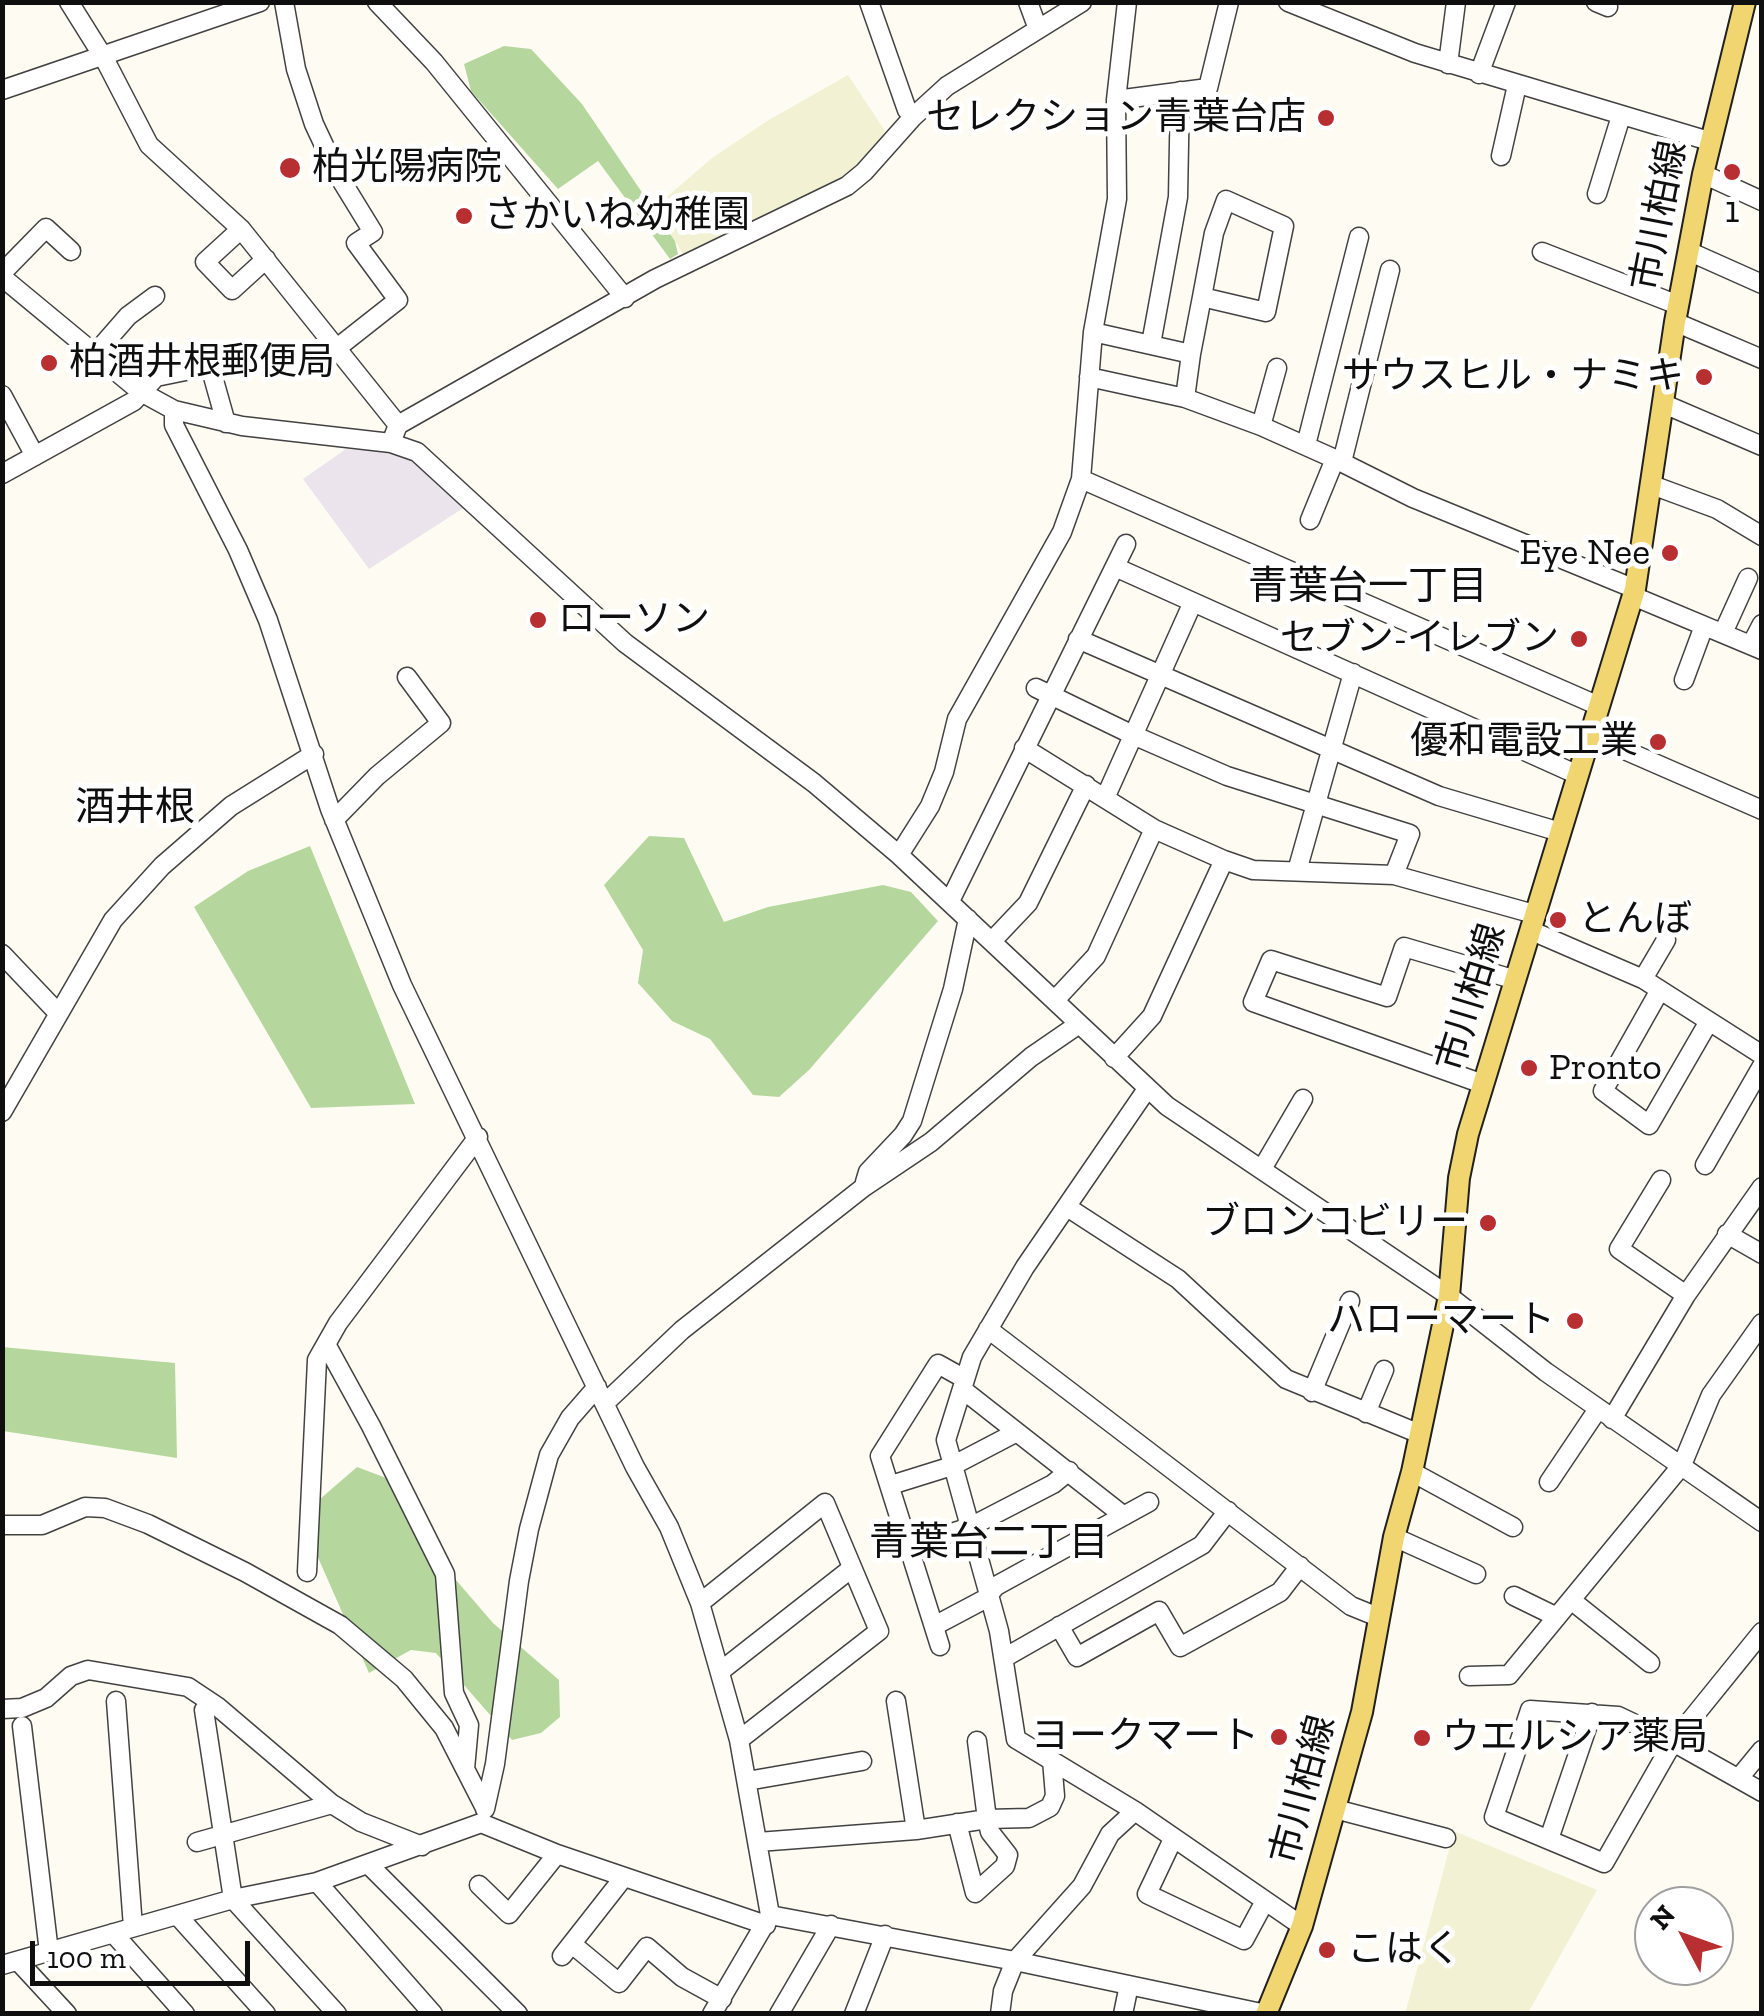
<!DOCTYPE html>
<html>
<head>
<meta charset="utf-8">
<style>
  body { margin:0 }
  #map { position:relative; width:1764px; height:2016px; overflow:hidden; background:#fefcf2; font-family:"Zilla Slab",serif }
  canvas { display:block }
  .frame { position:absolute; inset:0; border:5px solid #0f0f0f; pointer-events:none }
  .north { position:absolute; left:1634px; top:1886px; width:100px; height:100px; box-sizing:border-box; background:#fff; border:2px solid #9f9f9f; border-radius:50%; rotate:311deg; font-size:28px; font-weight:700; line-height:40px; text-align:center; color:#0f0f0f }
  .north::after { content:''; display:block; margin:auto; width:35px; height:45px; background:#b82f31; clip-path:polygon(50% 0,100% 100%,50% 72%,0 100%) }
  .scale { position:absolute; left:30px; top:1941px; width:220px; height:45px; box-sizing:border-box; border:5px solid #0f0f0f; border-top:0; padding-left:12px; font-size:30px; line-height:35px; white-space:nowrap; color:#0f0f0f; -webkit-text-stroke:8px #fff; paint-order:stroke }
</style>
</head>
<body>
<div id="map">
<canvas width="1764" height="2016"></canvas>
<div class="frame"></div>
<div class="north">N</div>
<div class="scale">100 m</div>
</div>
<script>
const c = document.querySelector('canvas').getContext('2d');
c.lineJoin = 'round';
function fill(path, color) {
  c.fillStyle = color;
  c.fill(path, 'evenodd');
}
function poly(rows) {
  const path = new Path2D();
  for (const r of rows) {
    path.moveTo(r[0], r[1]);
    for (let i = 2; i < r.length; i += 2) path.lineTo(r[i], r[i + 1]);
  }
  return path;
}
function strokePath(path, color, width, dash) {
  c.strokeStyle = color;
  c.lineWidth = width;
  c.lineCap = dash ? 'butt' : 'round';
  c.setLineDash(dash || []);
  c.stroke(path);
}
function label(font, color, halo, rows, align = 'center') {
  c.font = font + ' "Zilla Slab","Noto Sans JP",serif';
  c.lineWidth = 10;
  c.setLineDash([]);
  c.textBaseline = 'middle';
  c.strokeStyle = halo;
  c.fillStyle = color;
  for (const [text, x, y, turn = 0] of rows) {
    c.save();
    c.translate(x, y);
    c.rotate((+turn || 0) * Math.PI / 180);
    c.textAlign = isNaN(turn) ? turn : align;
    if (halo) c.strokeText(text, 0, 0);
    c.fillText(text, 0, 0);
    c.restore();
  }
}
const industrial = poly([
  [346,449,384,451,403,456,421,467,465,507,369,569,303,479]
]);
const farmland = poly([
  [848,75,885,131,881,138,853,168,817,196,683,254,655,207,712,158,767,121],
  [1454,1831,1597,1890,1528,2013,1405,2014]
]);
const forest = poly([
  [504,46,531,49,582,104,675,241,678,254,670,259,598,161,558,189,471,91,464,64],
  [649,836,684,838,724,922,768,907,883,885,911,892,938,921,809,1070,779,1097,753,1095,710,1039,672,1021,638,983,643,950,604,885],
  [310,846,415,1104,311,1108,194,907,248,871],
  [2,1347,175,1363,177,1458,3,1431],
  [357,1467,405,1485,450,1573,493,1623,559,1680,560,1717,541,1733,512,1740,436,1653,411,1650,369,1673,308,1535,320,1499]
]);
const minor = poly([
  [69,2,104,58,149,145,241,229,398,425],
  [284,2,296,69,314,124,338,175,373,232,356,243,398,300,337,348],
  [377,2,434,62,625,298],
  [869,2,907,110,913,117],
  [1028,2,1038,29],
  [1288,2,1415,53,1709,141],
  [1596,2,1608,7],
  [1448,64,1456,2],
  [1479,74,1506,2],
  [2,90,260,2],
  [1116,100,1208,88,1229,2],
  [1501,156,1517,85],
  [1703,174,1762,201],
  [1597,194,1621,116],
  [241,229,205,262,232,290,266,259],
  [1688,251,1762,284],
  [1542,252,1678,305],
  [2,273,46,228,71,251],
  [2,277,141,392,174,410,242,426,391,443,417,452,625,643,814,783,899,855,1167,1106,1449,1296,1546,1372,1762,1522],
  [1675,322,1762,359],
  [1093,332,1191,354],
  [1151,344,1178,197,1180,91],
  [94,355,128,316,155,296],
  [1089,377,1185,398,1261,426,1335,459,1413,498,1635,589],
  [2,395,35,456],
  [1185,398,1191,354,1202,297,1214,233,1226,200,1284,226,1266,312,1202,297],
  [1664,404,1762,446],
  [174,410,174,425,238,550,268,620,330,809,402,985,635,1467,669,1527,700,1603,739,1740,770,1915,712,2014],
  [1261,426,1277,368],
  [391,443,398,425,655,279,847,186,864,172,913,117,947,86,1082,2],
  [1306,445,1359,237],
  [1342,462,1390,270],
  [2,474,134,401,156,377,210,366,226,423],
  [1081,479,1599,706],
  [1652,485,1717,509,1762,536],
  [1310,520,1335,459],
  [1115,567,1578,775],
  [1633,596,1762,650],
  [1723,633,1748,578],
  [1078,639,1439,796,1560,832],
  [1751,645,1762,624],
  [1684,680,1704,626],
  [1036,688,1133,735,1227,776,1410,834,1394,875],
  [1590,735,1762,810],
  [1024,748,1154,829,1224,860,1253,870,1394,875,1534,914],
  [1106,796,1193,602],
  [334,820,377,776,441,723,407,677],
  [899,855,930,806,944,772,957,719,1062,532,1081,479,1093,332,1117,199,1116,100,1127,2],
  [1297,871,1353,673],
  [950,901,1126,544],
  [1532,931,1643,979,1762,1055],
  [992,941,1028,903,1086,785],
  [2,954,58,1013],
  [1643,979,1666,940],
  [1660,990,1603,1091,1649,1125,1708,1023],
  [1055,1000,1096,956,1154,829],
  [1114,1058,1152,1016,1224,860],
  [1483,1084,1253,1002,1271,960,1387,997,1404,947,1516,980],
  [1147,1089,1025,1267,972,1357,946,1440,999,1631,1016,1739,1135,1811,1302,1926],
  [2,1112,113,920,162,866,231,806,314,754],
  [1705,1165,1762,1066],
  [1262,1169,1303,1099],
  [1661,1180,1619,1249,1686,1295],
  [865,1182,868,1172,903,1135,912,1121,953,989,968,919],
  [1067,1207,1178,1279,1286,1379,1420,1434],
  [1727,1234,1762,1254],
  [988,1329,1351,1606,1378,1617],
  [326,1344,371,1426,445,1574,454,1693,469,1725,465,1769],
  [962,1389,1124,1516],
  [1312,1392,1350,1301],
  [605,1403,682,1330,864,1187,931,1142,1031,1057,1079,1024],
  [1366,1413,1384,1370],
  [1612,1419,1686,1295,1762,1187],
  [1412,1472,1513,1527],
  [1549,1482,1598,1409],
  [891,1485,952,1466,1017,1432],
  [2,1525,42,1525,85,1507,105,1508,148,1524,245,1572,340,1625,404,1679,444,1728,485,1808],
  [1394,1537,1476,1574],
  [910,1546,970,1527,1053,1484,1069,1471],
  [307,1572,317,1360,338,1323,478,1137],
  [1514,1596,1557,1617],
  [1571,1600,1650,1663],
  [700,1603,825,1503,879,1631,739,1740],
  [936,1625,985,1599,996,1586,1149,1502],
  [1059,1626,1077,1657,1159,1611,1180,1647,1280,1592,1300,1566],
  [1762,1632,1673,1742,1604,1863,1494,1817,1530,1710,1618,1716,1673,1742,1762,1792],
  [940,1646,880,1456,938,1364,965,1379],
  [1004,1658,1202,1545,1228,1511],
  [722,1670,852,1568],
  [1469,1676,1509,1675,1682,1465,1711,1395,1762,1323],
  [116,1701,133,1927],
  [896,1701,916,1830],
  [2,1709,22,1708,46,1698,71,1676,88,1670,188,1687,218,1707,332,1804,361,1822,422,1846],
  [204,1710,233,1899,337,2014],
  [22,1726,49,1952],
  [1739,1778,1762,1750],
  [747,1781,862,1761],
  [485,1809,495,1764,519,1581,529,1529,549,1455,570,1418,597,1387],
  [1335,1809,1446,1838],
  [957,1823,975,1893,1005,1866,1008,1855,990,1832,987,1819,977,1741],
  [1173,1839,1147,1894,1244,1940,1265,1901],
  [1549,1839,1592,1713],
  [197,1842,332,1804],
  [758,1842,916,1830,987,1819,1029,1818,1050,1807,1055,1796,1052,1760],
  [369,1865,518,2014],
  [317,1882,433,2014],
  [479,1885,509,1914,557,1854],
  [177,1915,266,2014],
  [770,1915,1015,1961,1266,2014],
  [113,1933,185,2014],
  [572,1944,619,1983,647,1947,682,1977,722,1999],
  [562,1956,624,1877],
  [18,1961,67,2014],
  [2,1965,233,1899,317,1882,481,1823,557,1854,766,1925],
  [779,2014,831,1925],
  [854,2014,885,1935],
  [1000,2014,1003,1991,1015,1961,1082,1886,1110,1834,1135,1811],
  [1123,2014,1129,1985]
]);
const major = poly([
  [1266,2014,1302,1926,1362,1712,1394,1537,1412,1472,1449,1296,1459,1178,1468,1134,1635,589,1675,322,1703,174,1745,2]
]);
const markers = [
  [1326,118,10,"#b82f31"],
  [290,168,12,"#b82f31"],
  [1732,172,10,"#b82f31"],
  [464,216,10,"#b82f31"],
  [49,363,10,"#b82f31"],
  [1704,377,10,"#b82f31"],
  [1670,553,10,"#b82f31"],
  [538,620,10,"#b82f31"],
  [1579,639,10,"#b82f31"],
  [1658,742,10,"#b82f31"],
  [1558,920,10,"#b82f31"],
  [1529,1068,10,"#b82f31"],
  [1488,1223,10,"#b82f31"],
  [1575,1321,10,"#b82f31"],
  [1279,1737,10,"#b82f31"],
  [1422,1738,10,"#b82f31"],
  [1327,1950,10,"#b82f31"]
];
const poiNames = [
  ["セレクション青葉台店",1306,118],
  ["柏光陽病院",312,168,"left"],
  ["1",1732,211,"center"],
  ["さかいね幼稚園",484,216,"left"],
  ["柏酒井根郵便局",69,363,"left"],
  ["サウスヒル・ナミキ",1684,377],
  ["Eye Nee",1650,553],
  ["ローソン",558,620,"left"],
  ["セブン-イレブン",1559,639],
  ["優和電設工業",1638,742],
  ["とんぼ",1578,920,"left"],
  ["Pronto",1549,1068,"left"],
  ["ブロンコビリー",1468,1223],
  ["ハローマート",1555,1321],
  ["ヨークマート",1259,1737],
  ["ウエルシア薬局",1442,1738,"left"],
  ["こはく",1347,1950,"left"]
];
const streetNames = [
  ["市川柏線",1660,216,-79],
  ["市川柏線",1472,998,-73],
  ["市川柏線",1304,1790,-75]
];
const neighbourhoodNames = [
  ["青葉台一丁目",1368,588],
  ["酒井根",135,809],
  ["青葉台二丁目",989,1544]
];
fill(industrial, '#ece4ed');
fill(farmland, '#f3f1d3');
fill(forest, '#b5d79d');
strokePath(minor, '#424242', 21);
strokePath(major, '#202020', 24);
strokePath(minor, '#fff', 18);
strokePath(major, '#f0d570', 20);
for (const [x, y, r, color] of markers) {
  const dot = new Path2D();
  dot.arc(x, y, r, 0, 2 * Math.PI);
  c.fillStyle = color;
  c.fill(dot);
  strokePath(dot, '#fff', 4);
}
label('38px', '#0f0f0f', '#fff', poiNames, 'right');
label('38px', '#0f0f0f', '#fff', streetNames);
label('40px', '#0f0f0f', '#fff', neighbourhoodNames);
</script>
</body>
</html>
